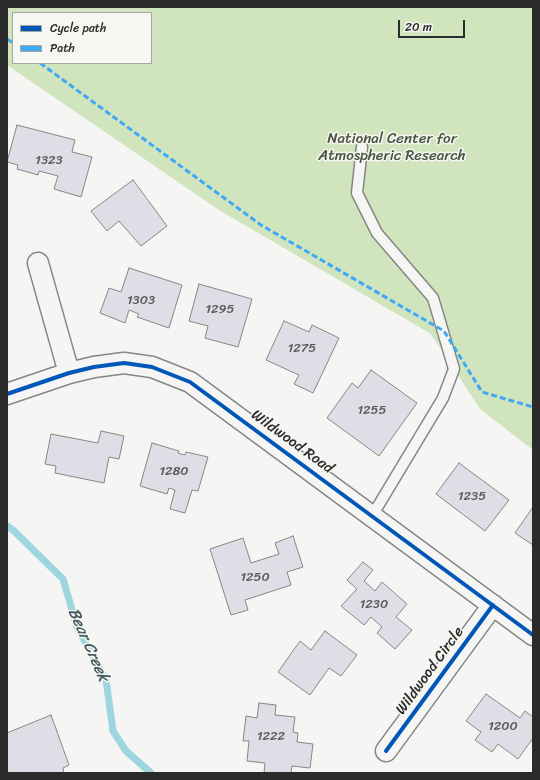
<!DOCTYPE html>
<html>
<head>
<meta charset="utf-8">
<style>
  body { margin:0 }
  #map { position:relative; width:540px; height:780px; overflow:hidden; background:#f5f5f3; font-family:Sriracha,sans-serif }
  canvas { display:block }
  .frame { position:absolute; inset:0; border:8px solid #2b2b2b; pointer-events:none }
  .legend { position:absolute; left:12px; top:12px; width:140px; height:52px; box-sizing:border-box; background:#f6f6f2; border:1px solid #a5a5a2; margin:0; padding:5px 7px; list-style:none; font-size:12px; color:#2b2b2b }
  .legend li { display:flex; align-items:center; gap:8px; height:20px }
  .legend b { width:20px; border:1px solid #a5a5a2 }
  .scale { position:absolute; left:398px; top:20px; width:67px; height:18px; box-sizing:border-box; border:2px solid #2b2b2b; border-top:0; padding-left:5px; font-size:12px; line-height:14px; white-space:nowrap; color:#2b2b2b; -webkit-text-stroke:3px #f6f6f2; paint-order:stroke }
</style>
</head>
<body>
<div id="map">
<canvas width="540" height="780"></canvas>
<div class="frame"></div>
<ul class="legend">
<li><b style="height:5px;background:#0057b8"></b>Cycle path</li>
<li><b style="height:5px;background:#3fa9f5"></b>Path</li>
</ul>
<div class="scale">20 m</div>
</div>
<script>
const c = document.querySelector('canvas').getContext('2d');
c.lineJoin = 'round';
function fill(path, color) {
  c.fillStyle = color;
  c.fill(path, 'evenodd');
}
function poly(rows) {
  const path = new Path2D();
  for (const r of rows) {
    path.moveTo(r[0], r[1]);
    for (let i = 2; i < r.length; i += 2) path.lineTo(r[i], r[i + 1]);
  }
  return path;
}
function strokePath(path, color, width, dash) {
  c.strokeStyle = color;
  c.lineWidth = width;
  c.lineCap = dash ? 'butt' : 'round';
  c.setLineDash(dash || []);
  c.stroke(path);
}
function label(font, color, halo, rows, align = 'center') {
  c.font = font + ' Sriracha,sans-serif';
  c.lineWidth = 3;
  c.setLineDash([]);
  c.textBaseline = 'middle';
  c.strokeStyle = halo;
  c.fillStyle = color;
  for (const [text, x, y, turn = 0] of rows) {
    c.save();
    c.translate(x, y);
    c.rotate((+turn || 0) * Math.PI / 180);
    c.textAlign = isNaN(turn) ? turn : align;
    if (halo) c.strokeText(text, 0, 0);
    c.fillText(text, 0, 0);
    c.restore();
  }
}
const green = poly([
  [7,7,533,7,533,450,480,409,431,334,219,210,7,65],
  [13,13,151,13,151,63,13,63]
]);
const stream = poly([
  [7,526,13,530,63,579,77,627,106,680,113,731,126,751,151,773]
]);
const building = poly([
  [17,125,75,140,72,152,92,157,81,197,54,189,58,176,39,171,38,175,17,169,18,165,7,162,17,125],
  [133,180,167,226,141,246,119,221,107,231,91,211,133,180],
  [129,268,182,285,169,328,137,317,139,314,129,310,125,323,100,313,109,288,121,292,129,268],
  [199,284,252,299,238,347,205,338,208,326,189,321,199,284],
  [284,321,309,332,312,325,339,338,313,393,294,384,299,375,266,360,284,321],
  [371,370,417,403,379,456,327,418,352,383,358,388,371,370],
  [101,431,124,436,119,459,109,457,104,483,55,473,56,466,45,464,51,434,98,443,101,431],
  [152,443,179,451,178,453,185,455,186,452,208,457,198,491,192,490,185,513,170,509,175,490,169,488,167,494,140,486,152,443],
  [459,463,509,500,485,531,436,494,459,463],
  [533,507,533,545,515,533,533,507],
  [293,536,303,567,287,572,291,585,245,600,248,610,231,615,210,549,243,538,251,563,279,554,275,543,293,536],
  [363,562,373,570,364,581,375,591,382,582,407,604,396,617,412,630,395,649,377,633,382,627,371,617,364,625,341,606,357,589,347,580,363,562],
  [325,631,357,655,341,676,329,668,310,695,278,672,300,641,311,650,325,631],
  [486,694,520,718,525,711,533,717,533,738,518,759,498,744,492,752,475,740,481,732,466,721,486,694],
  [259,703,276,705,275,715,295,717,293,732,298,733,297,742,313,744,310,768,292,766,291,773,264,773,265,763,247,761,249,741,243,741,246,716,257,718,259,703],
  [51,715,69,765,63,768,64,773,7,773,7,733,51,715]
]);
const lane = poly([
  [362,147,357,193,377,233,433,298,454,369,443,398,372,516]
]);
const street = poly([
  [38,263,69,373],
  [7,394,69,373,94,367,124,363,152,367,190,382,533,635],
  [386,751,493,605]
]);
const quiet = poly([
  [7,39,13,43],
  [40,63,261,225,444,331,482,392,533,407]
]);
const cycleway = poly([
  [7,394,69,373,94,367,124,363,152,367,190,382,533,635],
  [386,751,493,605]
]);
const numberNames = [
  ["1323",49,161],
  ["1303",141,301],
  ["1295",220,310],
  ["1275",302,349],
  ["1255",372,411],
  ["1280",174,472],
  ["1235",472,497],
  ["1250",255,578],
  ["1230",374,605],
  ["1200",503,727],
  ["1222",271,737]
];
const parkNames = [
  ["National Center for",392,139],
  ["Atmospheric Research",392,156]
];
const streetNames = [
  ["Wildwood Road",292,442,36],
  ["Wildwood Circle",430,671,-54]
];
const waterNames = [
  ["Bear Creek",88,645,66]
];
fill(green, '#d0e4be');
strokePath(stream, '#9ed5de', 7);
fill(building, '#dedfe6');
strokePath(building, '#868685', 1);
strokePath(lane, '#868685', 13);
strokePath(street, '#868685', 23);
strokePath(lane, '#f5f5f3', 10);
strokePath(street, '#f5f5f3', 20);
strokePath(quiet, '#3fa9f5', 3, [6, 3]);
strokePath(cycleway, '#0057b8', 4);
label('13px', '#5a5a5c', null, numberNames);
label('15px', '#4d5645', '#f6f6f2', parkNames);
label('15px', '#2b2b2b', '#f6f6f2', streetNames);
label('italic 16px', '#425a5e', '#f6f6f2', waterNames);
</script>
</body>
</html>
